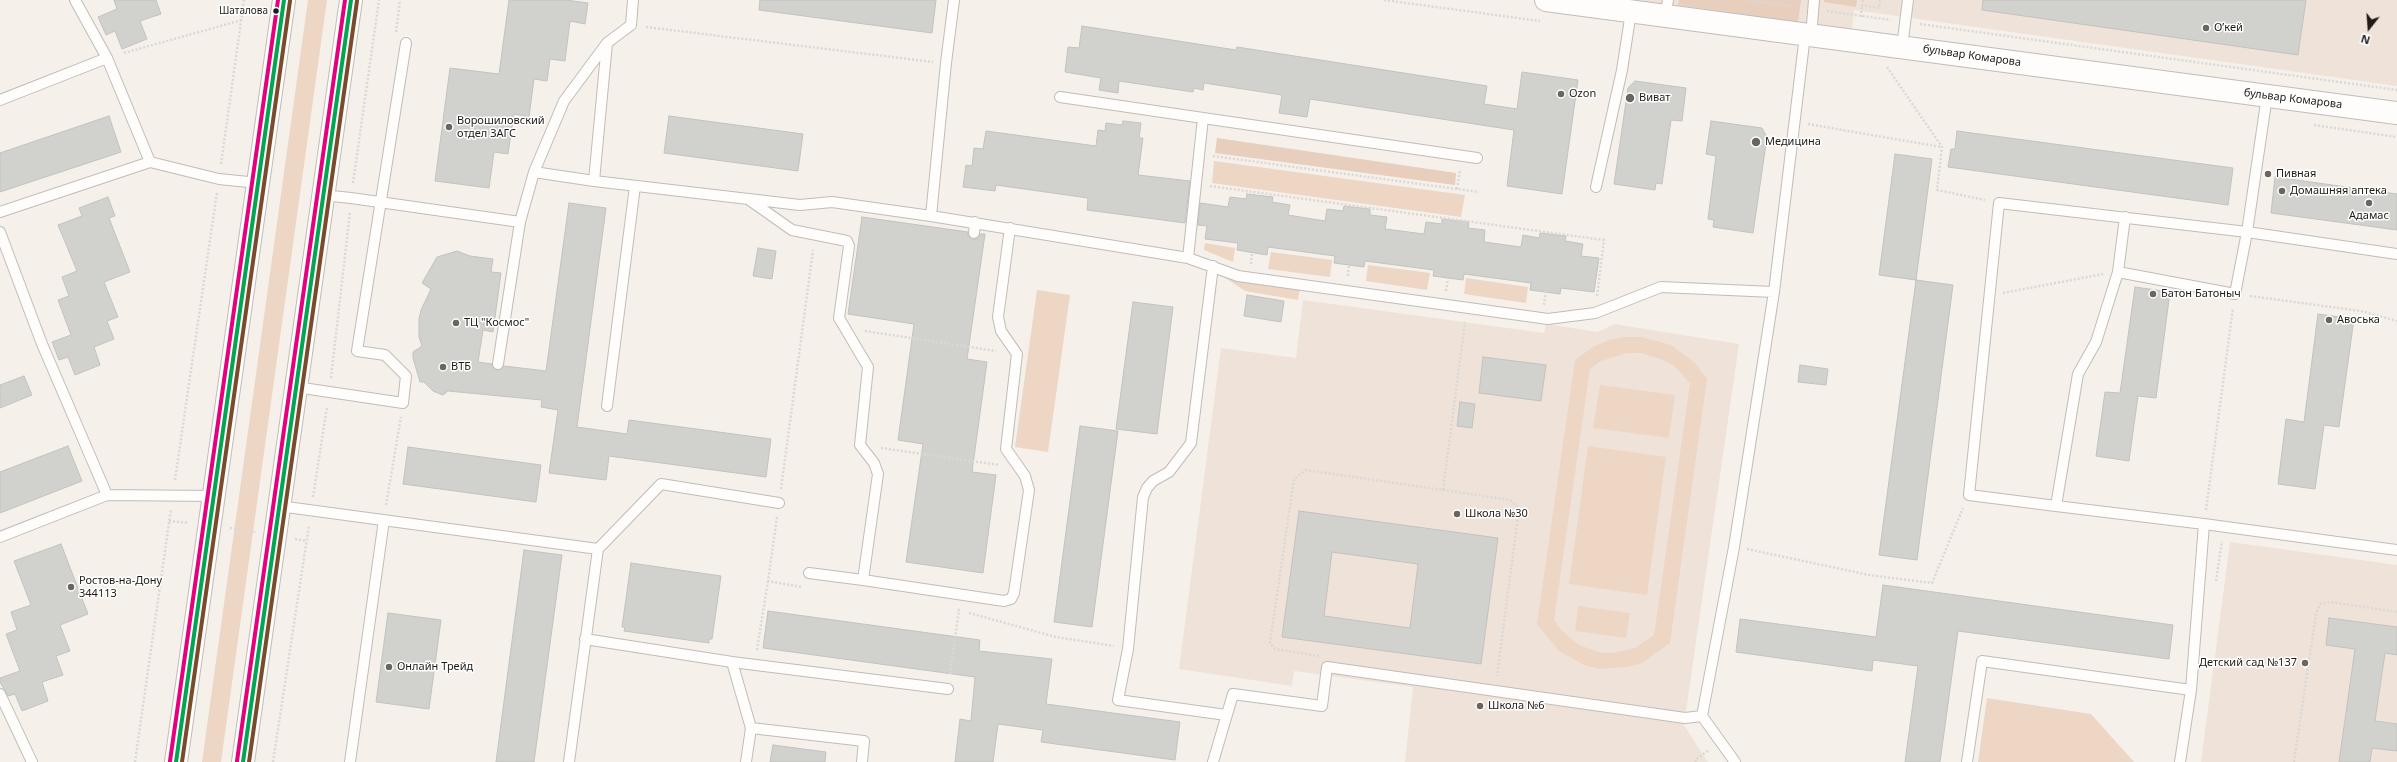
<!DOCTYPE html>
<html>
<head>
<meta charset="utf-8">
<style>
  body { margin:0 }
  #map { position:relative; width:2397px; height:762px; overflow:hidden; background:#f6f0eb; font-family:"Noto Sans",sans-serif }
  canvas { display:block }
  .north { position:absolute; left:2349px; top:8px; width:40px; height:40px; -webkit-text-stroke:3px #fff; paint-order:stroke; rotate:197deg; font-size:11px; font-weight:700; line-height:16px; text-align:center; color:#1e1a17 }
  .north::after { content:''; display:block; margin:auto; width:14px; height:18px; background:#1e1a17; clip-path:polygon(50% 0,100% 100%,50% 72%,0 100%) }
</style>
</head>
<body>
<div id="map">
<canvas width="2397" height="762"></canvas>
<div class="north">N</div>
</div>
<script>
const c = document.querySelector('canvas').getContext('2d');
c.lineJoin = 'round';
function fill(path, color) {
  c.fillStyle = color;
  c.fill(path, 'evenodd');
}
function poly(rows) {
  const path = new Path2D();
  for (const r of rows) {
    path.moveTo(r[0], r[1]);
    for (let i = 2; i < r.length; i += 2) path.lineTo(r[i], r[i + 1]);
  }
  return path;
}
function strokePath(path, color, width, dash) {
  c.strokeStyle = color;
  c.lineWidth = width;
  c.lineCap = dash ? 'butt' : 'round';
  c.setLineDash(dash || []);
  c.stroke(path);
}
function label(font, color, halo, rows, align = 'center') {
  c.font = font + ' "Noto Sans",sans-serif';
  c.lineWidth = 3;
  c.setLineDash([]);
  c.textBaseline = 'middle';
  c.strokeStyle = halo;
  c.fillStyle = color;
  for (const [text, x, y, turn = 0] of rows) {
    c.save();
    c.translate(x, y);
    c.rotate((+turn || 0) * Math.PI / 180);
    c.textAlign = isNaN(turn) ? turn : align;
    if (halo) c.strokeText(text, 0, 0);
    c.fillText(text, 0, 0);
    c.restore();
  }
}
const built = poly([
  [1588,0,2397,0,2397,86,1854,10,1851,38],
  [1303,300,1544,333,1546,324,1598,332,1614,324,1739,344,1684,725,1708,762,1405,762,1413,687,1294,671,1292,686,1179,669,1221,348,1296,358],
  [2230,542,2397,565,2397,762,2201,762]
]);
const green = poly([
  [308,0,327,0,221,762,202,762],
  [1214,161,1465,195,1461,217,1212,183],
  [1205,243,1235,248,1233,262,1204,250],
  [1271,252,1332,260,1330,277,1268,269],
  [1368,265,1430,273,1427,290,1366,281],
  [1224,277,1300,288,1298,300,1245,291],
  [1466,278,1528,287,1526,303,1464,294],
  [1037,290,1070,295,1048,452,1015,447],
  [1625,337,1642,337,1671,345,1695,363,1707,379,1670,643,1642,663,1628,667,1599,669,1584,665,1559,651,1537,624,1575,360,1593,347,1609,340],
  [1627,353,1641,353,1663,360,1674,366,1690,383,1654,635,1635,648,1613,653,1601,653,1579,645,1561,630,1554,620,1590,369,1601,361],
  [1600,385,1675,395,1669,438,1593,428],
  [1588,446,1666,457,1647,595,1569,584],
  [1578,606,1630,613,1626,638,1575,631],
  [1987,698,2091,714,2134,762,1978,762]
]);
const forest = poly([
  [1679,0,1801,0,1798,22,1678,5],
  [1824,0,1857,0,1856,7,1824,2],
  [1217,138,1456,173,1455,185,1215,153]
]);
const building = poly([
  [114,0,156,0,161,14,140,21,147,39,122,49,115,31,106,35,98,17,117,9,114,0],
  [509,0,566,0,588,3,585,24,570,21,565,61,550,59,547,81,534,79,529,117,514,114,508,154,494,152,489,188,435,181,450,68,499,74,509,0],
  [760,0,936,0,932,33,759,10,760,0],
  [1983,0,2306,0,2298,55,1982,10,1983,0],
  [1082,26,1236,50,1237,47,1487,86,1484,104,1517,109,1522,72,1578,80,1562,194,1507,186,1514,130,1310,99,1307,117,1279,113,1282,95,1204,83,1203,90,1194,88,1193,92,1119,81,1118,93,1099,90,1101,78,1065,72,1068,47,1079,48,1082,26],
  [1635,81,1686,88,1682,121,1671,120,1662,184,1656,183,1655,190,1614,184,1628,88,1635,81],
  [109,116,121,152,0,192,0,153,109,116],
  [669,116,803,134,798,171,664,153,669,116],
  [1123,121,1141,123,1139,138,1143,138,1138,175,1190,181,1185,223,1087,210,1088,198,996,185,995,191,963,187,966,165,972,166,974,148,983,149,986,131,1096,146,1098,130,1105,131,1106,123,1122,125,1123,121],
  [1711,121,1762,128,1767,137,1753,233,1713,227,1714,220,1708,219,1716,156,1706,154,1711,121],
  [1957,131,2233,168,2228,205,1948,167,1951,149,1955,149,1957,131],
  [1895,154,1932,159,1916,280,1879,275,1895,154],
  [2275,177,2397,194,2397,230,2271,213,2275,177],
  [1247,194,1273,197,1272,202,1290,205,1288,215,1325,221,1327,209,1343,211,1344,206,1370,209,1370,215,1387,217,1385,229,1424,234,1426,222,1442,224,1442,219,1469,222,1468,228,1485,230,1484,242,1521,247,1523,235,1539,238,1540,233,1566,236,1565,241,1583,244,1581,256,1599,258,1594,292,1561,288,1560,294,1530,290,1531,283,1464,274,1463,280,1433,276,1434,270,1365,261,1364,267,1334,263,1335,256,1268,247,1267,255,1237,250,1238,243,1205,239,1207,226,1198,225,1200,203,1228,207,1230,197,1246,199,1247,194],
  [108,197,115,216,109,218,130,272,104,282,118,317,107,321,114,339,94,347,100,365,75,375,68,357,59,360,52,342,71,335,58,300,69,296,62,277,77,271,58,225,82,216,79,208,108,197],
  [569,203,606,208,577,427,627,434,629,420,771,439,766,477,609,456,606,480,549,473,558,410,541,407,542,400,448,391,443,395,433,391,424,382,420,382,413,358,413,352,422,346,419,337,419,319,421,310,431,289,422,283,437,257,457,251,470,256,493,259,491,272,501,273,493,332,483,330,478,362,492,364,497,370,504,366,546,371,569,203],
  [862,217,968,232,968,236,973,239,977,239,980,234,985,234,967,359,987,362,972,472,996,475,983,573,906,562,923,444,898,440,914,324,848,314,862,217],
  [758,248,776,251,772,279,753,276,758,248],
  [1916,280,1953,285,1917,560,1879,555,1916,280],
  [2135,287,2170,292,2156,398,2138,396,2129,461,2096,456,2105,392,2120,393,2135,287],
  [1247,295,1284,301,1281,322,1244,316,1247,295],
  [1133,302,1173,307,1157,434,1116,429,1133,302],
  [2318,314,2354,319,2339,427,2324,425,2315,489,2278,484,2286,419,2304,422,2318,314],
  [1483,357,1546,365,1541,401,1479,393,1483,357],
  [1800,365,1828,369,1826,385,1798,382,1800,365],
  [24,376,32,395,0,408,0,385,24,376],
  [1460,402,1475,404,1472,428,1457,426,1460,402],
  [1080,426,1118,431,1092,627,1054,622,1080,426],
  [68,446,82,481,0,513,0,472,68,446],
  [408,447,541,465,536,502,403,484,408,447],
  [1299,511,1498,538,1481,664,1282,637,1299,511],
  [1332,552,1418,564,1410,628,1324,616,1332,552],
  [61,544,88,614,60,625,70,651,56,656,63,675,42,682,48,701,22,711,15,694,8,696,0,682,0,678,20,671,6,634,17,630,11,612,31,605,14,561,61,544],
  [524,550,562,555,534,762,496,762,524,550],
  [631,563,721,576,712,639,709,639,709,643,624,631,625,627,622,627,631,563],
  [1883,585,2173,625,2169,659,1958,631,1940,762,1905,762,1918,666,1873,660,1872,671,1736,652,1740,619,1876,637,1883,585],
  [768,611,980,640,979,651,1052,659,1046,704,1180,722,1175,760,1041,742,1043,730,998,724,993,762,955,762,960,719,971,721,975,677,763,648,768,611],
  [388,613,441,620,429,709,376,702,388,613],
  [2329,618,2397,627,2397,655,2385,653,2375,721,2397,724,2397,751,2372,748,2370,762,2339,762,2355,649,2326,645,2329,618],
  [773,745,826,752,825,762,770,762,773,745]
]);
const path = poly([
  [1384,0,1540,21],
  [1746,0,1798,7],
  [1863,0,1862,5,1879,8,1880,0],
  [1827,11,1891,20],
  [1861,17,1862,5],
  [1920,24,2397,90],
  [646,27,933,62],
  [396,32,400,0],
  [124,53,242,20],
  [1887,67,1942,147,1937,190,1985,200],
  [1808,124,1941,147],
  [2314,125,2397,137],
  [1213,156,1479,192],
  [221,164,244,0],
  [353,183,379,0],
  [1210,186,1604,240,1597,296],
  [1457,189,1460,170],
  [1251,264,1252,253],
  [1348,276,1349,265],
  [1446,291,1448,278],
  [2003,293,2103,274],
  [2250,296,2361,311,2397,321],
  [1544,305,1546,291],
  [865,331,996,351],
  [331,378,350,212],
  [881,448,999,465],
  [175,480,217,192],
  [781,489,813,250],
  [1443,490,1510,500,1519,508,1497,676],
  [313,497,327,407],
  [386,505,401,417],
  [2206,510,2233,308],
  [777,517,768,581,802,587],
  [169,521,189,523],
  [230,528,255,532],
  [295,539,307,541],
  [1747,549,1869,575,1932,583,1963,508],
  [2216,581,2222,541],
  [969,613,1056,637,1114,646],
  [757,650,768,581],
  [1319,656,1275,649,1270,643,1294,479,1306,470,1443,490,1465,322],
  [950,674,959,610,957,610],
  [135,762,171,509],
  [273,762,309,525],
  [1696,762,1695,760,1709,750],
  [2294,762,2316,614,2320,604,2330,602,2397,612]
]);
const lane = poly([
  [75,0,107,58,150,162],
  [954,0,946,63,931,216,1188,258,1238,276,1548,319,1595,313,1661,287,1774,292],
  [1665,16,1668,0],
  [1811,37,1814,0],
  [607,43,594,181,800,205,832,202,931,216],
  [1902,47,1908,0],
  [2267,96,2247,232,2397,254],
  [1060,97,1203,118,1188,258],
  [0,100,107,58],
  [1203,118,1477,158],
  [534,172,594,181],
  [1596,187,1622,70,1631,12],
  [322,195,351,198,520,222,534,172,564,101,607,43,631,25,633,0],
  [748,199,792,230,847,241,849,246,839,318,868,367,860,445,874,463,878,474,863,580,1004,601,1011,599,1014,593,1029,490,1025,476,1006,449,1017,354,1001,331,998,317,1010,228],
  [0,212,150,162,219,179,258,183],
  [0,232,42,344,107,495],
  [974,233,975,222],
  [1213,266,1191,443,1169,472,1153,481,1147,488,1143,497,1128,649,1118,700,1226,715],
  [2118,272,2125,217],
  [498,364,520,222],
  [296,387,403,403,406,376,385,355,357,351,406,43],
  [607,406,635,186],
  [279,506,598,549,569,762],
  [2056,506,2078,374,2096,342,2118,272,2235,294,2247,232,1999,203,1969,495,2056,506,2204,524,2397,550],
  [0,537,107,495,214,496],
  [598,549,661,484,779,503],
  [809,573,863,580],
  [585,639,732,662,948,689],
  [732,662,751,728,746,762],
  [0,694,32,762],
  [751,728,864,741,862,762],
  [350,762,384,520],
  [1213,762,1233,694,1322,706,1327,667,1685,718,1702,716],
  [1735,762,1702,716,1734,547,1774,292,1805,35],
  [1967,762,1982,661,2191,690],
  [2180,762,2191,690,2204,524]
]);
const secondary = poly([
  [1546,0,2397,113]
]);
const primary = poly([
  [176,762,284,0],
  [243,762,351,0]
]);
const bus1 = poly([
  [176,762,284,0],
  [243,762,351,0]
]);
const bus2 = poly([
  [182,762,290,1],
  [249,762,357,1]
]);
const bus3 = poly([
  [170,761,278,0],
  [237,761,345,0]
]);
const markers = [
  [276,11,3.5,"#1e1a17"],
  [2206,28,4,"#6a6561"],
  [1561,94,4,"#6a6561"],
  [1630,98,5,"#6a6561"],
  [449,127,4,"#6a6561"],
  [1756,142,5,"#6a6561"],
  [2268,174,4,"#6a6561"],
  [2282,191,4,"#6a6561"],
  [2369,203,4,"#6a6561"],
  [2153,294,4,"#6a6561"],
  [2329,320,4,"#6a6561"],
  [456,323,4,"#6a6561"],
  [443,367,4,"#6a6561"],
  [1457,514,4,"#6a6561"],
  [71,587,4,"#6a6561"],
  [2305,663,4,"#6a6561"],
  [389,667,4,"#6a6561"],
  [1480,706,4,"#6a6561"]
];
const busNames = [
  ["Шаталова",268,11]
];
const poiNames = [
  ["О’кей",2214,28],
  ["Ozon",1569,94],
  ["Виват",1639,98],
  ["Ворошиловский",457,121],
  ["отдел ЗАГС",457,134],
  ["Медицина",1765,142],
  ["Пивная",2276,174],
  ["Домашняя аптека",2290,191],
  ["Адамас",2369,216,"center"],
  ["Батон Батоныч",2161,294],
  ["Авоська",2337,320],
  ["ТЦ \"Космос\"",464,323],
  ["ВТБ",451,367],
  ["Школа №30",1465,514],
  ["Ростов-на-Дону",79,581],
  ["344113",79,594],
  ["Детский сад №137",2297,663,"right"],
  ["Онлайн Трейд",397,667],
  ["Школа №6",1488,706]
];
const streetNames = [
  ["бульвар Комарова",1972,56,8],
  ["бульвар Комарова",2293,99,7]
];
fill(built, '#efe3d9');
fill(green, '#eed6c5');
fill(forest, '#e7cebd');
fill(building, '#d1d1ce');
strokePath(building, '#c2c2c0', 1);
strokePath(lane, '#c1bcb9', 12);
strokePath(secondary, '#c1bcb9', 24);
strokePath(primary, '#c1bcb9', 24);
strokePath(path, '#dad8d7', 2.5, [2, 2]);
strokePath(lane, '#fefdfc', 10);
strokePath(secondary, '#fefdfc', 22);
strokePath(primary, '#fefdfc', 22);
strokePath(bus1, '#00a651', 4);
strokePath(bus2, '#7a4b2a', 4);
strokePath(bus3, '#e5007d', 4);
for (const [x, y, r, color] of markers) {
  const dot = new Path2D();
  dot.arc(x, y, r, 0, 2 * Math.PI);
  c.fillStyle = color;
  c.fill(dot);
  strokePath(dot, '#fff', 1.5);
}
label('10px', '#1e1a17', '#fff', busNames, 'right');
label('11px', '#1e1a17', '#fff', poiNames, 'left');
label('11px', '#1e1a17', '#fff', streetNames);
</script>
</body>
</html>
